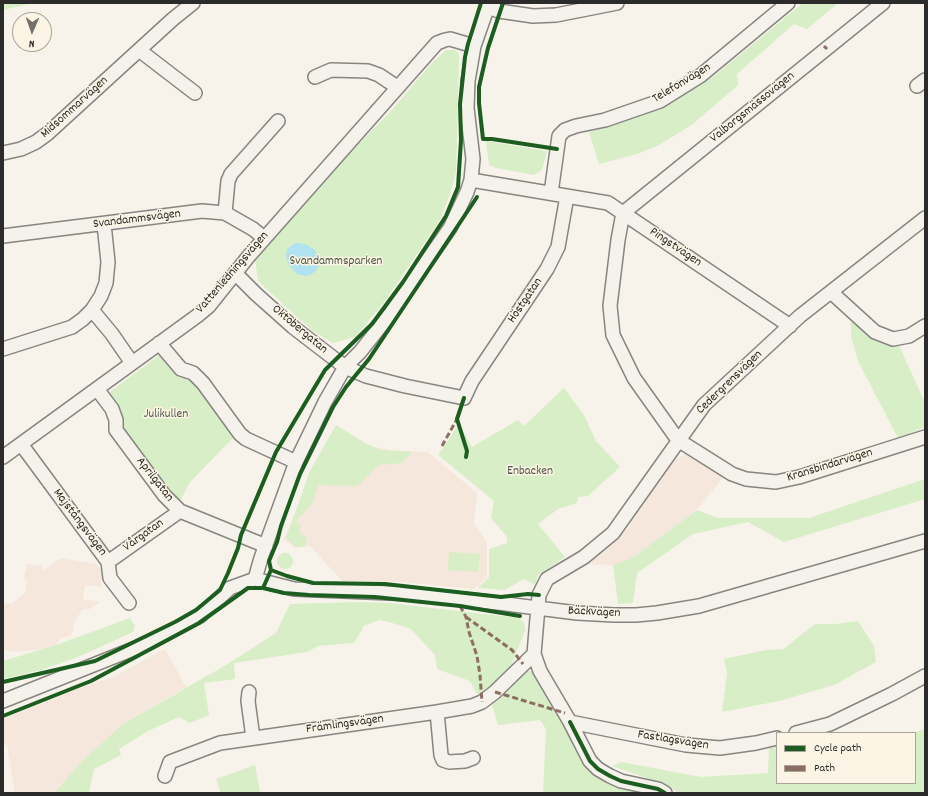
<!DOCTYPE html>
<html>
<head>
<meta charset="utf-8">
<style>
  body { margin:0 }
  #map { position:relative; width:928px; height:796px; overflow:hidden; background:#f7f3ea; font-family:Dekko,sans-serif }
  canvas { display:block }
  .frame { position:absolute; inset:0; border:4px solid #2b2b2b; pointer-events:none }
  .legend { position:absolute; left:776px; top:732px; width:140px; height:52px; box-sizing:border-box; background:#fcf5e5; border:1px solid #a8a49b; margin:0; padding:5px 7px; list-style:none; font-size:12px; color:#2b2b2b }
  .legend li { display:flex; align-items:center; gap:8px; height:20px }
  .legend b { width:20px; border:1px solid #a8a49b }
  .north { position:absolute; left:12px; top:12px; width:40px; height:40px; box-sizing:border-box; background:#fcf5e5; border:1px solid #a8a49b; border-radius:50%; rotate:182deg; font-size:11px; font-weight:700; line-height:16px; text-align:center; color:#2b2b2b }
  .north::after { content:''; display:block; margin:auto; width:14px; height:18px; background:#72716e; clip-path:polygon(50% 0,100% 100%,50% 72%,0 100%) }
</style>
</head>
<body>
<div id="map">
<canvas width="928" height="796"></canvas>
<div class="frame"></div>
<ul class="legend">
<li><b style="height:5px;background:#1b5e20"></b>Cycle path</li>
<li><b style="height:5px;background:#8d6e63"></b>Path</li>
</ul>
<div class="north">N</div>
</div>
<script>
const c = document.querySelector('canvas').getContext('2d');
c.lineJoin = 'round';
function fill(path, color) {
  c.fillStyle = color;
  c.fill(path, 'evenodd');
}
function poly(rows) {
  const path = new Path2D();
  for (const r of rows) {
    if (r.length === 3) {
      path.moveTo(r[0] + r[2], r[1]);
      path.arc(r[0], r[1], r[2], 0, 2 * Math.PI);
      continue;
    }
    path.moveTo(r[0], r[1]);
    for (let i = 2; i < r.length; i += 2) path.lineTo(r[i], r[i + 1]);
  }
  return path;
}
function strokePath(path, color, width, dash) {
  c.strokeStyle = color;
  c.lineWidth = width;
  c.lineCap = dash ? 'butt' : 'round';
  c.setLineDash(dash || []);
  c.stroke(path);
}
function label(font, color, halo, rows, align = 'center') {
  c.font = font + ' Dekko,sans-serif';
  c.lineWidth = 3;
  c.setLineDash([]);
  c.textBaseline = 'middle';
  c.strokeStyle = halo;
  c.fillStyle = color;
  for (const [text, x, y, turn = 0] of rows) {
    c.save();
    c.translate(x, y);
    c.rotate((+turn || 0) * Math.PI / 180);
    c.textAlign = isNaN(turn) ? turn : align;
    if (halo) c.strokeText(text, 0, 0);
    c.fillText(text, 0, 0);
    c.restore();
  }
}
const built = poly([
  [334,438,389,450,428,452,477,493,474,524,487,542,487,577,474,589,390,581,342,581,310,546,295,548,284,539,306,489],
  [686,454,692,456,724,476,697,510,632,558,613,565,588,564,610,547,629,527,668,465,679,457],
  [61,558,96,564,101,570,101,587,85,585,83,599,100,602,90,609,83,609,74,622,72,634,67,637,62,637,53,648,15,652,3,650,3,603,11,604,25,593,27,583,24,577,27,564,41,566,44,570],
  [165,649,186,687,123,724,84,759,54,793,15,793,7,744,3,745,3,719,85,686,113,677]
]);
const green = poly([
  [3,3,33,3,3,10],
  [803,3,838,3,807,29,794,24,737,74,738,85,693,124,659,145,637,154,599,164,589,132,617,124,664,106,714,76],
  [446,50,455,50,459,54,459,62,456,172,450,194,440,220,385,301,355,337,333,343,311,330,258,281,255,258,338,165,391,111,430,65],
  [486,141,547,151,542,170,534,175,496,168,489,165],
  [851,319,862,331,874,339,888,343,898,343,925,403,925,427,898,438,858,361,851,336],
  [162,353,193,379,233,438,189,483,180,502,166,489,125,430,121,413,110,399,110,392],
  [564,388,584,415,596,441,620,467,588,496,578,497,577,503,558,509,538,524,565,557,538,575,535,585,524,579,505,590,478,588,489,577,489,549,507,543,507,537,491,518,494,501,438,455,459,424,472,447,518,420,524,426],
  [336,425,367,444,381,450,412,452,402,463,379,465,357,486,318,485,312,504,296,521,301,526,299,531,307,539,305,546,295,547,286,538,310,471],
  [925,479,925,499,784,542,748,522,693,534,637,573,633,603,618,604,613,565,632,558,697,510,718,518,809,518],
  [449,552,480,554,478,572,448,570],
  [285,561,8],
  [357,602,389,603,519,618,524,622,525,631,508,673,479,698,470,681,437,669,435,655,411,629,389,622,379,620,364,626,354,643,318,646,307,652,234,663,235,679,204,683,209,715,190,723,179,717,148,731,119,749,121,755,94,769,89,793,54,793,84,759,123,724,226,665,276,633,290,604],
  [130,618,135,626,133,632,78,657,41,670,3,679,3,661,56,645],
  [858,621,874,646,876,662,834,685,779,701,722,712,727,673,724,659,766,650,783,649,815,624,836,624],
  [525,671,531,671,537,677,587,769,607,784,642,793,543,793,546,729,540,720,498,725,492,705,510,689],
  [925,729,925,793,679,793,661,783,612,766,621,762,701,777,768,773,769,746,777,744,777,783,915,783,915,733,912,733],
  [255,765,260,793,221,793,216,779]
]);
const water = poly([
  [295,243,299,243,307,245,315,250,317,255,319,265,317,270,310,275,306,276,297,274,288,264,286,256,287,249]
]);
const minor = poly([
  [487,7,499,11,533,16,556,15,617,3],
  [139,50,195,93],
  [315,77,331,70,368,71,379,75,397,87],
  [917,86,925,80],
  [3,153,21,149,36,142,47,134,173,19,193,3],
  [471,180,608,203,790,326],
  [551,193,559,136,565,130,576,126,605,120,660,101,700,76,788,3],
  [225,213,228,181,231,174,278,121],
  [623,213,618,240,610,306,613,335,634,378,678,440,732,474,746,479,776,482,799,477,925,437],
  [623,213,883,3],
  [3,236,202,211,225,213,253,229,264,238],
  [235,273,256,294,293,327,345,367,366,376,405,386,464,398,472,381,547,269,558,247,567,196],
  [831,292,875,332,893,339,909,336,925,326],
  [92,310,112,334,132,363],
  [159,343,181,369,193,373,203,383,240,434,246,439,296,462],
  [3,349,72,327,83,319,92,310,101,296,106,283,108,262,104,224],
  [97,389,112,409,116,420,116,430,164,495,180,511,266,546],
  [21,444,108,562,110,578,129,603],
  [3,457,197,316,209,306,248,257,437,43,445,40,450,39,474,46],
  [108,562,180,511],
  [255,579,294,589,414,594,498,603,577,613,614,615,636,615,657,613,699,606,925,541],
  [255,579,261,558,296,462,325,402,345,367,360,352,391,313,450,228,467,192,471,180,473,159,467,108,468,81,474,46,489,3],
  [249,692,248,701,253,738],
  [3,701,151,642,200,616,230,588,255,579],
  [437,712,441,755,443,760,449,762,465,761,473,758],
  [570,722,686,745,720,748,756,743,777,738],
  [796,733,830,724,892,694,925,676],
  [165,776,170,762,220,743,437,712,472,706,482,702,495,692,534,654],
  [665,793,658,789,621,781,610,776,598,769,590,761,570,722,540,671,534,654,539,595,547,579,584,557,613,533,704,405,800,316,925,218]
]);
const quiet = poly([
  [824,46,827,49],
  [756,101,758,104],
  [442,446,457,419],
  [460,606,466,617,469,632,477,656,480,675,482,702],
  [466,617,512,650,523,664],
  [495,692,565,713]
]);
const cycleway = poly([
  [503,3,488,48,479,87,479,103,483,139,492,139,557,149],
  [464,398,457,419,467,451,466,457],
  [271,570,287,576,313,583,385,584,501,597,528,594,539,595],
  [263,588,271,570,269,561,277,542,281,526,300,474,333,407,346,387,369,359,477,197],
  [3,682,95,661,175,622,196,610,220,590,228,573,238,548,241,535,276,452,325,370,372,324,403,282,446,216,458,187,461,140,460,104,465,57,468,44,481,3],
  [3,716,91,681,199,623,248,588,263,588,284,593,309,595,375,597,460,606,520,616],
  [570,722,590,761,598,769,610,776,621,781,658,789,665,793]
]);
const streetNames = [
  ["Telefonvägen",682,84,-31],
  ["Midsommarvägen",75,108,-42],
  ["Valborgsmässovägen",753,108,-39],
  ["Svandammsvägen",137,220,-7],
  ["Pingstvägen",675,248,34],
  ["Vattenledningsvägen",233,273,-49],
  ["Höstgatan",526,301,-56],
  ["Oktobergatan",299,330,40],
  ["Cedergrensvägen",730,383,-44],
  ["Kransbindarvägen",830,466,-17],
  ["Aprilgatan",154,480,52],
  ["Majstångsvägen",79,523,53],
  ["Vårgatan",144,536,-36],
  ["Bäckvägen",594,613,3],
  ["Främlingsvägen",345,725,-8],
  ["Fastlagsvägen",673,741,9]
];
const parkNames = [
  ["Svandammsparken",336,262],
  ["Julikullen",166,415],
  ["Enbacken",530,472]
];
fill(built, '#f5e7dc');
fill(green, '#d7eec6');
fill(water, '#b0e2f0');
strokePath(minor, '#878581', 16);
strokePath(minor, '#f5f2ec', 13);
strokePath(quiet, '#8d6e63', 3, [6, 3]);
strokePath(cycleway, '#1b5e20', 4);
label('13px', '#2b2b2b', '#fcf5e5', streetNames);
label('13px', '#4f5b4a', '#fcf5e5', parkNames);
</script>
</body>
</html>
